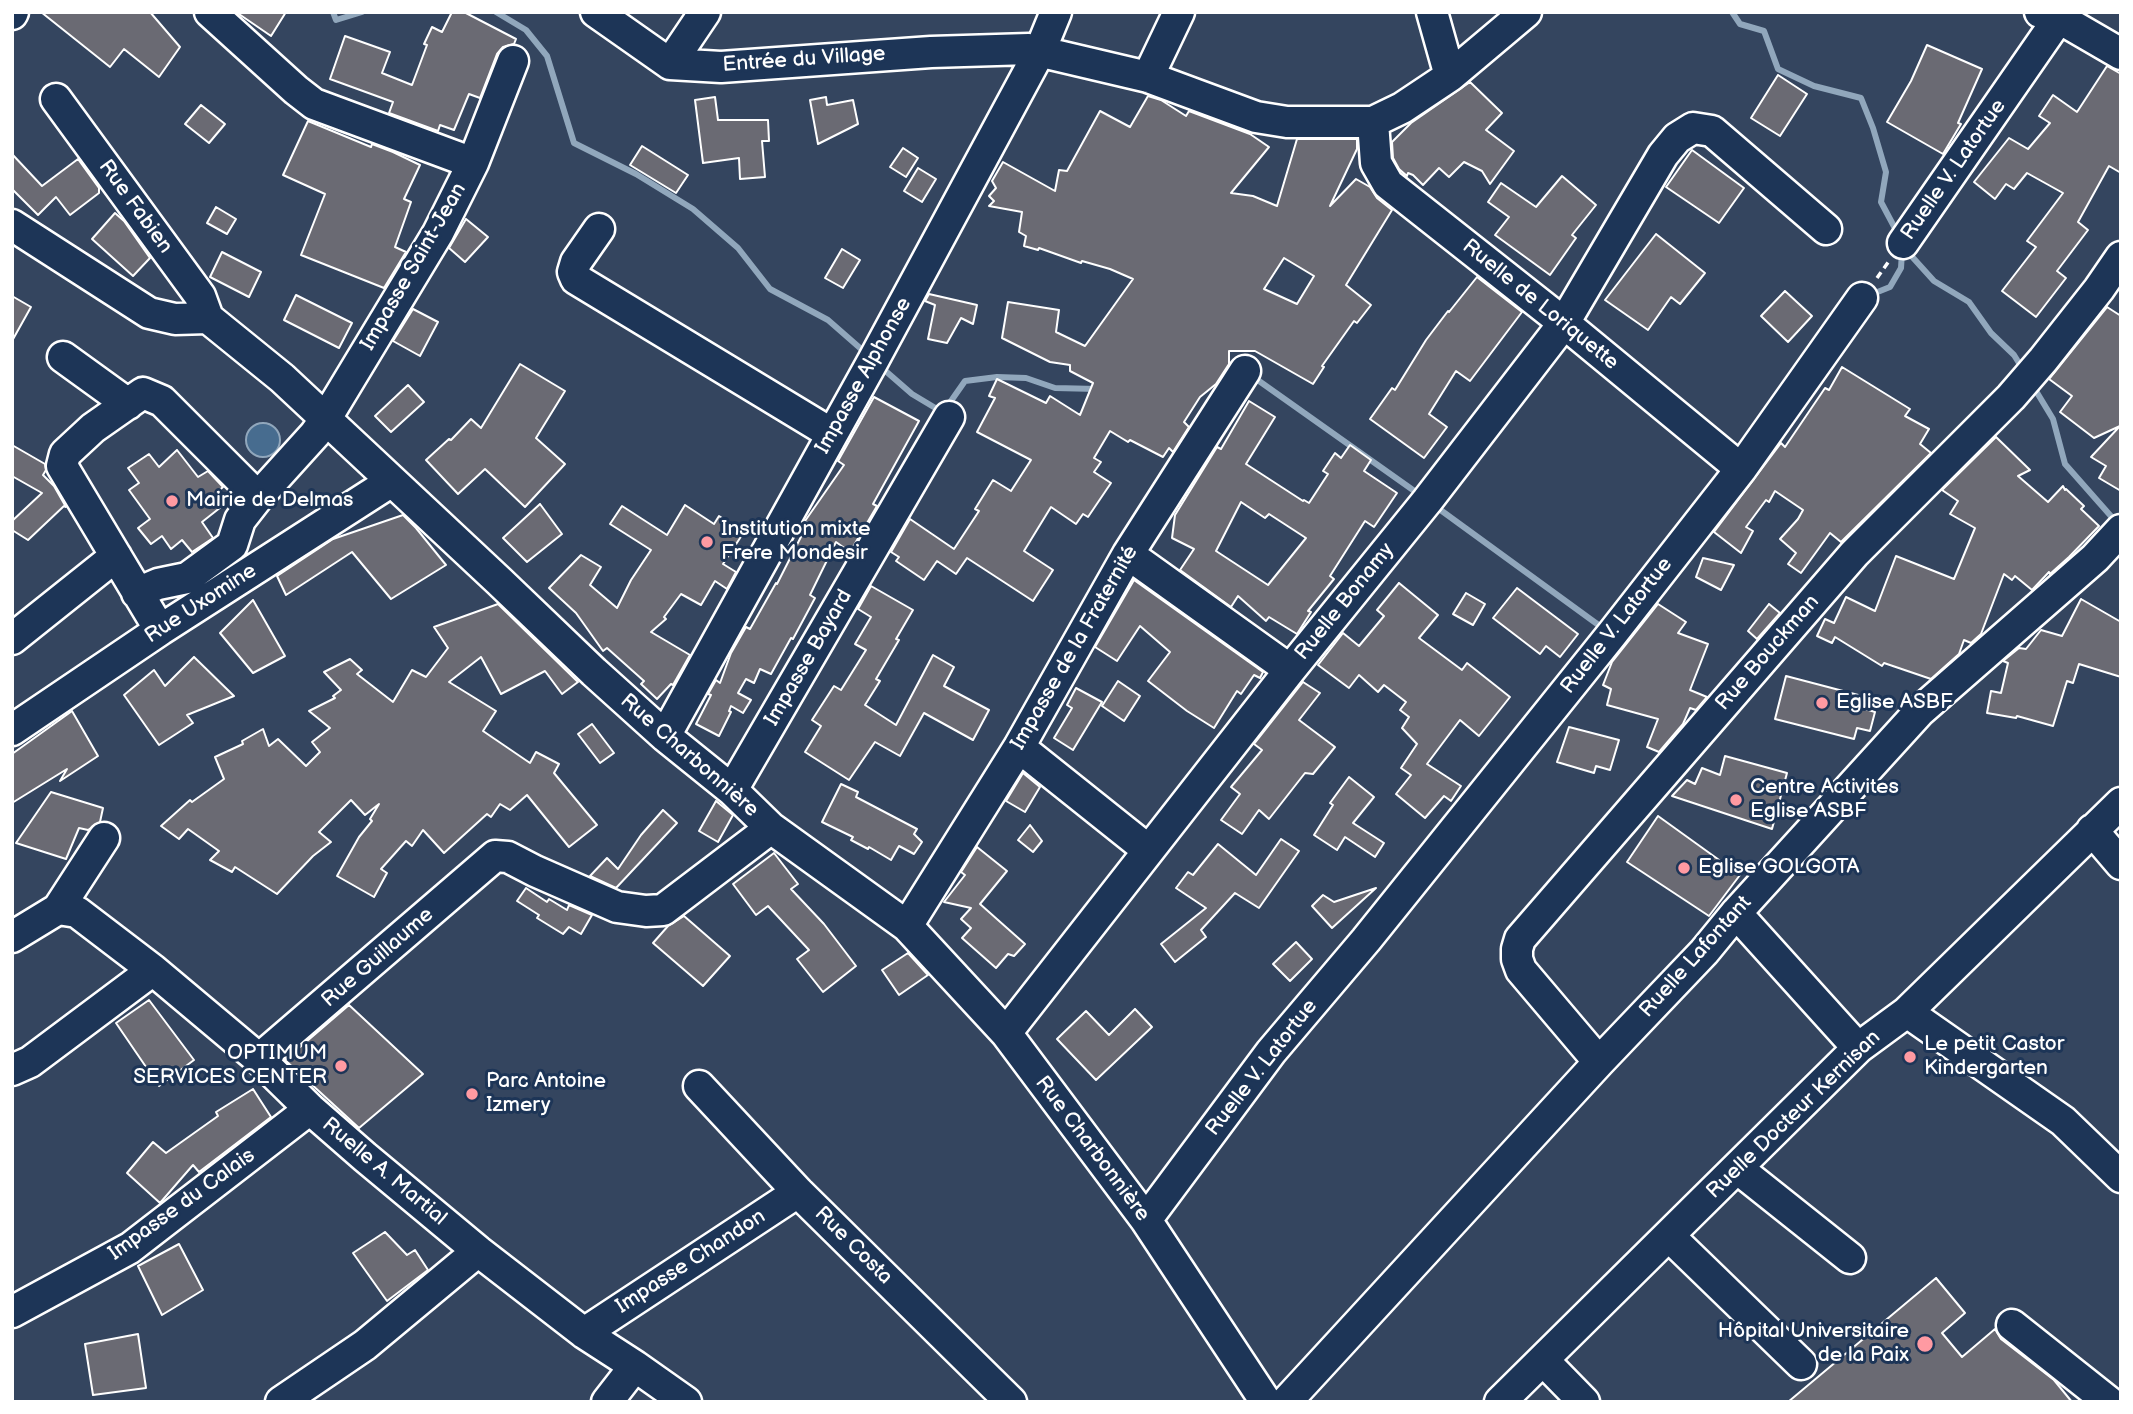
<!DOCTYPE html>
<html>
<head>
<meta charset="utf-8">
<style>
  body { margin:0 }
  #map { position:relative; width:2133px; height:1414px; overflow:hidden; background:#34455f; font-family:"Balsamiq Sans",sans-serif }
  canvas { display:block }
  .frame { position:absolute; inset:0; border:14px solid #fff; pointer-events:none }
</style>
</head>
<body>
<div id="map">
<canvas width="2133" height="1414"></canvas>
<div class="frame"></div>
</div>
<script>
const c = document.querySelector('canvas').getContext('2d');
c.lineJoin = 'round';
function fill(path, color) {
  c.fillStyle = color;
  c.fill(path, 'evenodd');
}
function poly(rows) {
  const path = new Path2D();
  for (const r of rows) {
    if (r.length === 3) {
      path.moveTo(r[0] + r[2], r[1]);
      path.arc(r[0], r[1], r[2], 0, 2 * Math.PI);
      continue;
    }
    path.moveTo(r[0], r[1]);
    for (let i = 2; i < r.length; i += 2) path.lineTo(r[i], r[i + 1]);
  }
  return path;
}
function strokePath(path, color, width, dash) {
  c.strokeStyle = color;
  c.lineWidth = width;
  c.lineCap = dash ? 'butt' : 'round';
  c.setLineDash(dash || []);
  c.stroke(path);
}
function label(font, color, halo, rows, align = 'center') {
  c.font = font + ' "Balsamiq Sans",sans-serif';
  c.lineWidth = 6;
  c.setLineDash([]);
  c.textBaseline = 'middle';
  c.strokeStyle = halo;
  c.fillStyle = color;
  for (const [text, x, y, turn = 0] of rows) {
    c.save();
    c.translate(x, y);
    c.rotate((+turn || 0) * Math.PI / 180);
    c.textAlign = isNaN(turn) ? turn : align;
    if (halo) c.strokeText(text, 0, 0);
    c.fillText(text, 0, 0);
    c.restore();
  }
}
const water = poly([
  [263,440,17]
]);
const stream = poly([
  [333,12,336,20,362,12],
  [496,12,526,30,547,56,574,143,636,174,693,209,738,248,770,289,828,320,868,355],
  [1732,12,1740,24,1764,31,1778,69,1814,86,1861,98,1873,128,1886,172,1881,202,1898,234],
  [1906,250,1934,281,1969,302,1991,333,2014,355,2024,371],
  [1870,295,1890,287,1901,268,1902,252],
  [881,367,912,394,942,412],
  [1252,376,1420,495],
  [2033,386,2053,419,2065,464,2117,523],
  [950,410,951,401,965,381,997,377,1026,378,1055,388,1097,389],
  [1435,506,1604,629]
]);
const building = poly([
  [41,12,150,12,180,47,159,77,124,49,110,67,41,12],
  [236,12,286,12,271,36,236,12],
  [452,12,464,12,516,39,514,44,503,47,497,54,480,98,469,94,454,130,440,125,438,131,389,113,393,102,330,79,345,36,390,52,382,73,412,85,427,45,424,44,432,27,442,32,452,12],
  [1927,45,1982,69,1958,123,1961,124,1943,154,1887,122,1911,81,1927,45],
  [2107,66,2121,74,2121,173,2109,166,2078,222,2088,230,2057,271,2066,278,2036,317,2002,291,2036,247,2027,241,2063,193,2027,173,2014,189,2006,184,1995,199,1974,182,2009,138,2028,149,2050,123,2039,116,2053,95,2077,112,2107,66],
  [1778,75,1807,94,1780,136,1751,118,1778,75],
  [1470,82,1502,113,1486,130,1514,151,1490,184,1482,171,1464,162,1449,177,1439,168,1423,185,1413,175,1408,173,1407,176,1399,169,1393,158,1392,142,1411,123,1470,82],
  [1148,96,1161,100,1186,116,1189,111,1250,134,1269,147,1231,193,1253,196,1277,206,1297,139,1357,139,1357,149,1330,206,1356,179,1370,187,1377,198,1392,210,1346,285,1371,305,1357,323,1354,321,1322,366,1324,367,1313,384,1255,351,1229,351,1229,364,1216,384,1200,397,1184,422,1189,427,1173,452,1169,448,1163,457,1130,440,1128,442,1110,431,1094,458,1101,462,1094,472,1111,483,1088,517,1083,514,1076,524,1051,507,1024,551,1053,570,1033,601,967,558,956,574,937,561,924,580,896,561,899,557,891,552,910,519,954,549,979,511,975,509,993,480,1011,491,1031,460,977,432,995,398,989,396,997,379,1046,403,1050,396,1080,415,1093,383,1070,371,1070,365,1050,362,1002,338,1008,302,1059,310,1056,332,1085,346,1133,279,1110,269,1082,261,1081,263,1039,248,1038,250,1024,246,1026,236,1019,232,1022,212,989,206,994,201,989,196,996,188,992,181,1003,162,1055,191,1059,170,1067,171,1100,111,1130,127,1148,96],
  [1284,258,1314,276,1297,304,1264,289,1284,258],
  [715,97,718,120,768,120,769,141,762,141,765,177,740,179,739,158,703,163,695,100,715,97],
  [826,97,827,105,853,100,858,124,818,144,810,100,826,97],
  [201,105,225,124,209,143,185,124,201,105],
  [308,121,371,147,372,144,393,152,420,165,404,199,411,202,395,247,406,252,384,288,301,255,325,194,283,175,308,121],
  [642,146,688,175,676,193,630,165,642,146],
  [903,148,918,158,906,177,890,167,903,148],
  [1692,150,1744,188,1719,223,1666,187,1692,150],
  [12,154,42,186,78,159,99,188,99,193,70,215,56,197,38,215,12,189,12,154],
  [918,168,936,179,922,202,904,191,918,168],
  [1562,176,1596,205,1572,235,1576,238,1550,275,1495,235,1509,217,1488,202,1501,183,1536,207,1562,176],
  [216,207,236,219,227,234,207,223,216,207],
  [115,213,124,221,150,258,133,276,92,239,115,213],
  [466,219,488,237,465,262,449,248,466,219],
  [1656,234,1705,273,1680,304,1671,297,1648,330,1605,300,1656,234],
  [842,249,860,260,843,288,825,278,842,249],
  [222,252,261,272,249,297,210,277,222,252],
  [1477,277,1522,312,1470,381,1456,371,1429,414,1447,427,1424,458,1370,419,1392,388,1395,390,1426,340,1448,311,1449,312,1477,277],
  [1785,291,1812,316,1788,342,1761,316,1785,291],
  [929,294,977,305,973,324,961,318,947,343,928,339,935,305,925,301,929,294],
  [296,295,352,323,339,348,284,320,296,295],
  [12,296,31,307,12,341,12,296],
  [2107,307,2121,316,2121,491,2099,478,2106,466,2091,457,2120,426,2094,438,2060,412,2072,396,2049,379,2107,307],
  [413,309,438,322,420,356,393,341,413,309],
  [520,364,565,391,536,438,565,464,525,507,485,469,458,494,426,460,449,439,451,440,471,419,481,428,520,364],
  [1842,367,1910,409,1905,416,1929,429,1920,444,1931,453,1841,542,1830,533,1801,573,1788,564,1796,553,1780,539,1798,519,1803,510,1775,491,1769,502,1766,500,1746,527,1753,531,1741,553,1714,532,1781,443,1785,447,1825,388,1829,390,1842,367],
  [408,385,424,402,391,432,375,416,408,385],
  [874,397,919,421,873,504,877,506,850,552,836,542,810,595,815,598,793,639,791,638,771,674,760,669,754,683,746,679,738,693,751,700,743,713,731,706,729,711,731,712,719,736,696,724,711,695,708,694,716,680,720,683,731,653,746,627,750,629,776,583,777,584,808,523,805,521,844,465,838,461,874,397],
  [1249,401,1275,417,1246,464,1303,501,1304,500,1309,503,1328,474,1323,471,1335,453,1341,458,1350,445,1371,460,1364,471,1397,493,1374,527,1365,521,1330,576,1334,579,1308,611,1311,612,1297,634,1269,617,1266,621,1238,596,1231,607,1180,570,1194,549,1172,538,1175,515,1217,447,1221,449,1249,401],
  [1241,502,1265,518,1269,514,1306,538,1268,585,1216,551,1241,502],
  [1996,437,2030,470,2018,476,2048,502,2063,486,2065,490,2066,489,2084,506,2081,509,2099,526,2069,557,2050,574,2049,572,2032,590,2015,576,2012,580,2004,574,1981,634,1971,643,1964,640,1959,654,1931,679,1884,663,1882,666,1835,637,1832,643,1817,636,1825,619,1834,623,1846,597,1875,611,1896,556,1954,579,1975,528,1950,514,1958,501,1942,490,1996,437],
  [12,445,45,464,46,470,43,475,54,486,66,507,64,506,28,540,12,530,12,521,42,493,12,476,12,445],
  [177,450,198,477,208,471,223,487,213,496,221,507,202,522,213,538,192,552,182,540,171,549,162,536,151,544,138,528,150,519,129,490,139,483,128,468,149,454,159,467,177,450],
  [540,504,562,534,527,562,503,538,540,504],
  [685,505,714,524,719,516,744,532,723,564,736,572,727,589,715,581,701,605,681,594,664,617,666,619,651,632,690,655,673,685,671,684,657,699,641,684,644,681,607,648,603,651,576,613,549,588,581,555,601,567,590,585,617,608,631,580,651,550,610,524,622,506,667,535,685,505],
  [403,515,416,528,446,565,391,599,352,552,286,595,277,576,333,539,403,515],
  [1703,558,1734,565,1721,590,1696,577,1703,558],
  [1134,580,1263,672,1260,678,1254,675,1241,694,1237,691,1214,728,1187,711,1148,681,1170,652,1140,626,1117,661,1095,647,1134,580],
  [1399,583,1438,615,1419,638,1462,670,1467,663,1510,697,1479,736,1460,720,1427,764,1461,786,1451,801,1444,796,1425,818,1396,794,1411,775,1401,768,1417,744,1402,728,1409,717,1400,710,1406,702,1384,685,1378,692,1359,675,1349,688,1318,665,1343,633,1359,646,1384,616,1377,610,1399,583],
  [871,586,913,610,896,639,899,640,876,679,880,681,865,705,896,725,933,655,954,667,944,686,989,710,973,740,924,713,900,756,875,742,849,780,805,752,821,726,812,720,834,686,841,690,866,650,855,644,871,617,858,609,871,586],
  [1517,588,1578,634,1560,657,1546,646,1540,654,1493,618,1517,588],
  [1466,593,1485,604,1473,625,1453,614,1466,593],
  [2081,599,2121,622,2121,677,2079,664,2073,683,2067,681,2053,726,2017,716,2016,718,1987,713,1991,691,2001,693,2008,663,2003,661,2019,648,2026,649,2041,630,2062,636,2081,599],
  [253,600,285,656,253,673,220,633,253,600],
  [498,604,578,682,562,694,545,671,501,694,481,657,449,682,496,711,483,731,530,763,536,752,559,764,554,773,597,825,569,847,527,795,510,810,500,804,491,817,487,814,444,853,423,830,412,846,406,841,381,869,387,873,374,897,337,876,359,837,372,821,370,819,379,804,365,815,351,800,319,832,331,842,313,856,277,894,235,867,232,872,210,860,219,851,188,829,179,839,161,826,190,800,192,802,224,779,215,757,243,744,242,741,263,729,269,746,278,739,306,766,320,752,312,742,330,728,309,711,335,698,333,696,341,690,324,672,350,659,362,670,357,674,393,702,412,670,426,677,448,648,434,627,498,604],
  [1658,604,1686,622,1678,633,1708,644,1690,690,1707,697,1696,710,1690,708,1683,724,1659,752,1647,747,1658,719,1607,705,1611,689,1603,685,1612,662,1658,604],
  [1769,604,1780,613,1757,639,1748,631,1769,604],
  [194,657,234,696,187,715,193,723,159,745,124,695,154,670,165,686,194,657],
  [1786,676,1866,697,1862,708,1875,712,1870,731,1857,728,1854,739,1775,719,1786,676],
  [1118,681,1140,696,1124,721,1102,706,1118,681],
  [1303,682,1320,693,1299,720,1335,747,1313,774,1305,773,1269,819,1259,810,1242,834,1221,820,1240,794,1231,787,1262,750,1254,744,1303,682],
  [1076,688,1102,702,1073,750,1054,738,1072,708,1067,705,1076,688],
  [72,711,98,756,60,781,67,769,12,803,12,754,72,711],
  [592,724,614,753,600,763,578,734,592,724],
  [1569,727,1619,740,1610,770,1596,766,1594,773,1557,762,1569,727],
  [1725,756,1787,773,1772,829,1672,796,1687,780,1695,784,1702,768,1720,775,1725,756],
  [1023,773,1040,787,1025,812,1006,801,1023,773],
  [1349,777,1374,797,1353,823,1384,843,1375,857,1345,837,1337,850,1314,835,1333,805,1330,803,1349,777],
  [841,784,858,792,856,797,917,829,914,834,922,842,914,854,899,846,891,860,869,847,868,849,851,840,853,837,822,822,841,784],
  [51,792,103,808,100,822,88,830,79,828,66,859,16,843,51,792],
  [716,801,733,815,718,842,699,831,716,801],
  [663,810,677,823,616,888,590,876,607,858,618,869,641,835,663,810],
  [1658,816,1740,875,1709,916,1627,862,1658,816],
  [1030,825,1042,841,1033,852,1018,840,1030,825],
  [1281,839,1299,851,1259,908,1235,893,1201,930,1206,937,1175,962,1161,944,1206,908,1176,888,1188,872,1193,875,1218,844,1256,875,1281,839],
  [977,847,1007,871,980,904,1025,944,1014,956,1008,954,996,968,962,938,971,928,961,919,971,908,944,902,965,875,961,872,977,847],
  [774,853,798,884,791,889,824,924,856,966,823,992,797,959,809,950,768,906,756,915,733,884,774,853],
  [526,888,547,902,549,899,567,910,569,905,592,915,581,934,569,927,563,934,537,918,539,915,517,901,526,888],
  [1376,888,1332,928,1312,906,1323,895,1334,902,1376,888],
  [684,916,730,956,703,986,653,943,668,926,684,916],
  [1296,942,1312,959,1290,981,1273,964,1296,942],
  [908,953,928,975,899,995,882,970,908,953],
  [149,1000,194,1060,159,1086,116,1023,149,1000],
  [349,1005,423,1074,359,1128,285,1060,349,1005],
  [1135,1009,1152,1027,1096,1080,1057,1039,1086,1011,1109,1035,1135,1009],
  [253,1089,271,1117,199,1172,193,1165,160,1203,127,1173,153,1142,166,1153,218,1116,216,1112,253,1089],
  [385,1232,407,1255,415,1250,428,1270,387,1301,353,1253,385,1232],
  [179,1244,203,1290,162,1315,138,1266,179,1244],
  [1936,1278,1965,1313,1942,1333,1962,1357,1995,1329,2001,1339,2054,1380,2072,1402,1788,1402,1936,1278],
  [138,1334,146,1388,93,1395,85,1344,138,1334]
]);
const path = poly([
  [1877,278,1889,261]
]);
const minor = poly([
  [596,12,670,64,721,67,931,52,1029,49,1148,77,1256,117,1287,122,1373,122,1402,108,1450,76,1526,12],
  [1432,12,1450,76],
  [2040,12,2059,18,2121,54],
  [12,14,13,12],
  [670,64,705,12],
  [1148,77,1179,12],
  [56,99,200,296,208,318],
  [1373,122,1376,163,1388,184,1564,323,1741,469],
  [473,163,513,61],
  [12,225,149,313,175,319,208,318,282,378,499,581,594,672,665,736,732,790,771,828,907,926,1006,1033,1146,1220,1266,1402],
  [599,229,576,262,573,272,576,279,832,434],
  [1903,243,2063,12],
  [63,357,128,404],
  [1128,554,1290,670],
  [137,593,158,584,187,578,232,545,240,520,258,497],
  [160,630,62,466,65,454,93,428,143,393,162,401,258,497,315,434,325,420,438,233,473,163,314,104,296,90,210,12],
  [12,639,116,556],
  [12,730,160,630,392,481],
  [665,736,874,359,1040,51,1056,12],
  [1019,747,1148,850],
  [732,790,949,417],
  [2092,830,2121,864],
  [58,909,77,912,153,970,259,1059,310,1109,365,1157,478,1251,584,1333,635,1366,686,1402],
  [1736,913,1858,1048],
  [907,926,1019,747,1128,554,1245,371],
  [12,937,58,909,104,838],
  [1907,1012,2063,1121,2121,1177],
  [1006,1033,1290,670,1427,501,1564,323,1663,155,1677,138,1693,128,1712,131,1826,229],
  [259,1059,495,856,508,857,535,871,617,907,646,911,663,910,771,828],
  [1599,1062,1521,970,1517,959,1517,949,1520,939,1854,554,2011,397,2043,360,2099,289,2121,257],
  [12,1070,30,1062,153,970],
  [699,1086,798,1192,1011,1402],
  [1737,1168,1850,1258],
  [1146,1220,1271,1052,1366,940,1612,634,1741,469,1862,298],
  [1669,1236,1801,1364],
  [12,1312,130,1248,310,1109],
  [2012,1325,2109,1402],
  [584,1333,798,1192],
  [1543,1360,1584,1402],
  [281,1402,365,1345,478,1251],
  [607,1402,635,1366],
  [1286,1402,1599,1062,1704,952,1736,913,1920,711,2095,558,2121,530],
  [1500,1402,1858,1048,1907,1012,2121,803]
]);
const markers = [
  [172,501,7,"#ff9aa2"],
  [707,542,7,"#ff9aa2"],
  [1822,703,7,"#ff9aa2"],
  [1736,800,7,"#ff9aa2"],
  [1684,868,7,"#ff9aa2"],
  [1910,1057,7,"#ff9aa2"],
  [341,1066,7,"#ff9aa2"],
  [472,1094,7,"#ff9aa2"],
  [1925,1344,9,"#ff9aa2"]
];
const streetNames = [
  ["Entrée du Village",804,60,-4],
  ["Ruelle V. Latortue",1954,170,-55],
  ["Rue Fabien",135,207,54],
  ["Impasse Saint-Jean",414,267,-60],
  ["Ruelle de Loriquette",1540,305,39],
  ["Impasse Alphonse",864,376,-61],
  ["Ruelle Bonamy",1345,602,-51],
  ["Rue Uxomine",201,604,-33],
  ["Ruelle V. Latortue",1617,626,-52],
  ["Impasse de la Fraternité",1075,648,-60],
  ["Rue Bouckman",1768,653,-49],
  ["Impasse Bayard",809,658,-60],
  ["Rue Charbonnière",689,756,41],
  ["Ruelle Lafontant",1696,957,-48],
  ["Rue Guillaume",378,958,-41],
  ["Ruelle V. Latortue",1262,1068,-52],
  ["Ruelle Docteur Kernisan",1794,1115,-44],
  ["Rue Charbonnière",1092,1149,53],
  ["Ruelle A. Martial",384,1172,40],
  ["Impasse du Calais",182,1205,-36],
  ["Rue Costa",853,1246,45],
  ["Impasse Chandon",691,1262,-33]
];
const poiNames = [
  ["Mairie de Delmas",186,501],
  ["Institution mixte",721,530],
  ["Frere Mondesir",721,554],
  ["Eglise ASBF",1836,703],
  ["Centre Activites",1750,788],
  ["Eglise ASBF",1750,812],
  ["Eglise GOLGOTA",1698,868],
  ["Le petit Castor",1924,1045],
  ["Kindergarten",1924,1069],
  ["OPTIMUM",327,1054,"right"],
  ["SERVICES CENTER",327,1078,"right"],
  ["Parc Antoine",486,1082],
  ["Izmery",486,1106],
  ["Hôpital Universitaire",1909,1332,"right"],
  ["de la Paix",1909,1356,"right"]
];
fill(water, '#476c8f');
strokePath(water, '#91a7bc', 2);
strokePath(stream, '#91a7bc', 6);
fill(building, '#6a6a73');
strokePath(building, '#fff', 2);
strokePath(minor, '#fff', 35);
strokePath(path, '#fff', 3.5, [7, 5]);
strokePath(minor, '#1d3557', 30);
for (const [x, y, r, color] of markers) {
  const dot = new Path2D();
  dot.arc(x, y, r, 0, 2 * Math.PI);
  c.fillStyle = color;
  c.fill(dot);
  strokePath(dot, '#1d3557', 2.5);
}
label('21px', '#fff', '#1d3557', streetNames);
label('21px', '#fff', '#1d3557', poiNames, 'left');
</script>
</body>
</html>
